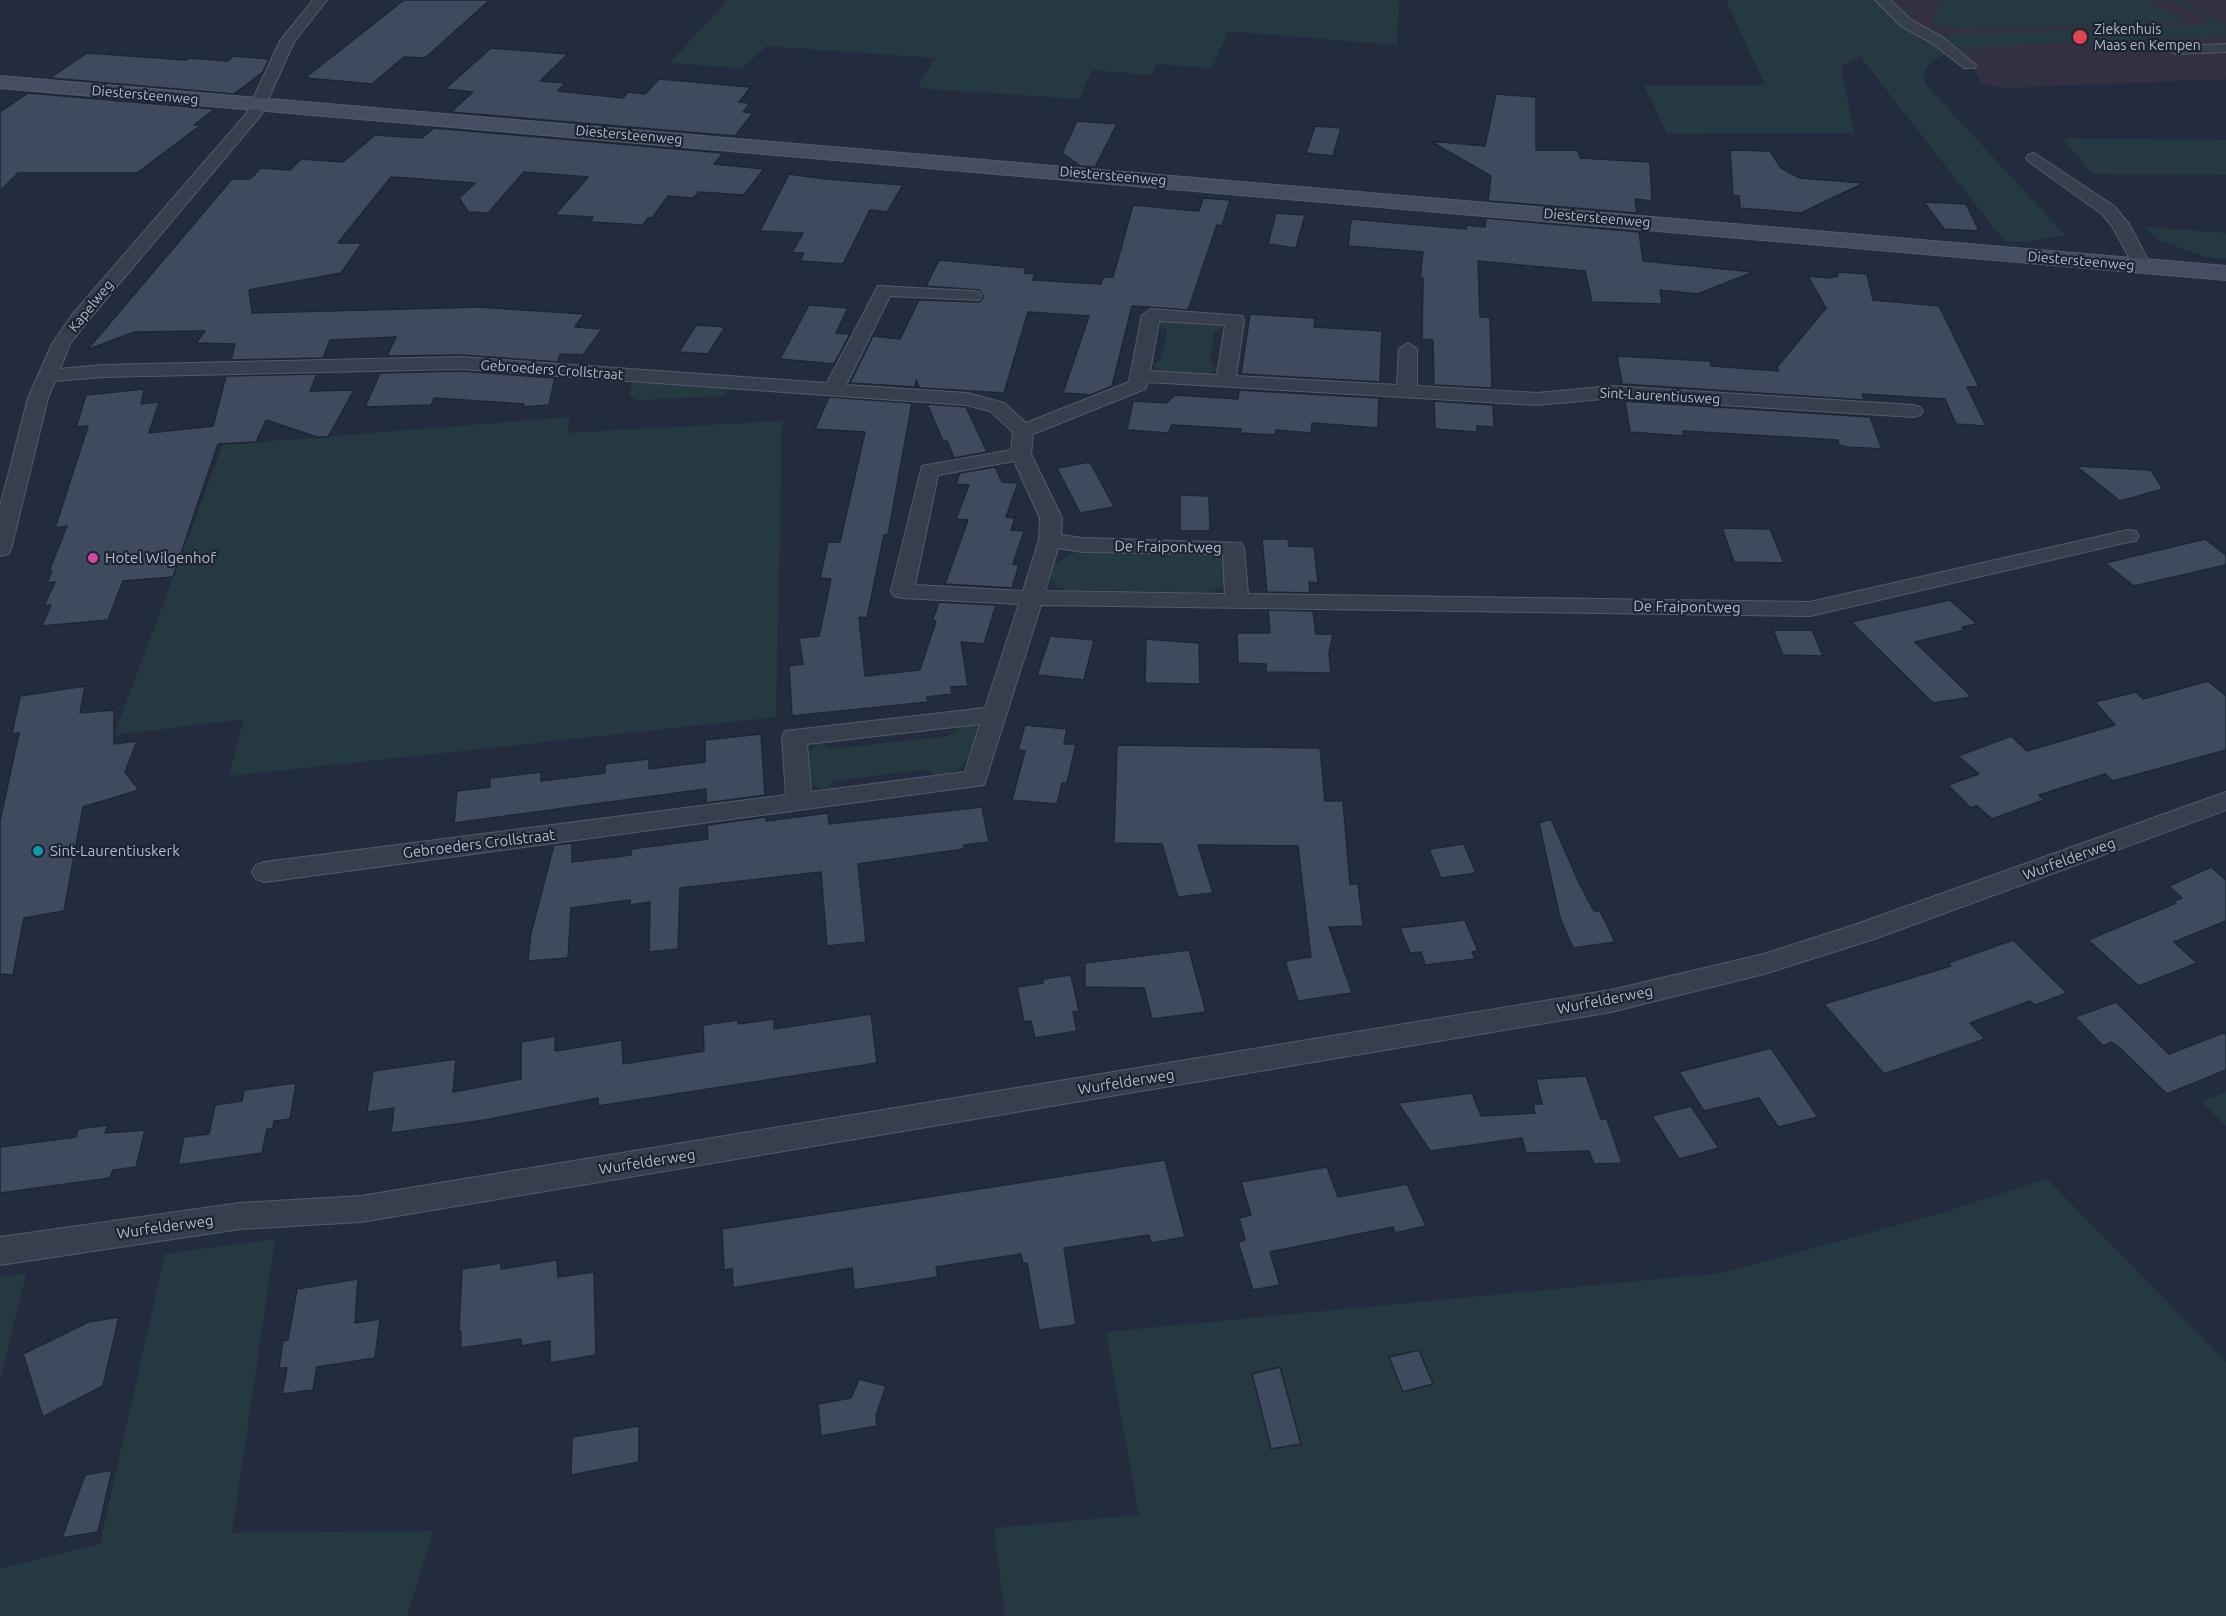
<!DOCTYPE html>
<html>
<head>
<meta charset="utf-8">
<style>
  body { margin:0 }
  canvas { display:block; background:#232c3f }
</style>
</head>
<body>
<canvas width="2226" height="1616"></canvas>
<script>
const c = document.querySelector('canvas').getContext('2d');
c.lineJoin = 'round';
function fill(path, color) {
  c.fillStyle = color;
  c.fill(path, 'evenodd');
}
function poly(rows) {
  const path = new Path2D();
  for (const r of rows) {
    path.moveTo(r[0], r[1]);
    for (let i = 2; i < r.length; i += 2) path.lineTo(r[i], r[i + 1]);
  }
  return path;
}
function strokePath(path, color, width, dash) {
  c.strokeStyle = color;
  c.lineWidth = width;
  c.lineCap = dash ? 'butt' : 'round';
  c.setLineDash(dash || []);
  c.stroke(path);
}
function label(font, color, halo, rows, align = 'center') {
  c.font = font + ' Ubuntu,sans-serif';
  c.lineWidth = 4.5;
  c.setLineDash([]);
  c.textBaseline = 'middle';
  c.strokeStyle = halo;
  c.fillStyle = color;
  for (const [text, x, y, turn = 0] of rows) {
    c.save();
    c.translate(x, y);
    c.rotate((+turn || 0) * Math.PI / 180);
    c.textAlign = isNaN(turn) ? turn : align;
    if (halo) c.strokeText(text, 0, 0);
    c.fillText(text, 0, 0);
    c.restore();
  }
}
const medical = poly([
  [1887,0,2226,0,2226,79,2004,88,1982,84,1972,66,1917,27]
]);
const green = poly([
  [728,0,1399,0,1397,45,1228,31,1212,68,1157,64,1151,75,1092,70,1079,99,918,88,935,58,766,46,743,68,670,63],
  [1726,0,1878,0,1936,43,1945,55,1933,60,1926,68,1923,76,1926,85,2065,235,2033,241,2005,242,1860,56,1841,67,1854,133,1667,134,1644,85,1765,85],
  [1888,0,1894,0,1918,24,1946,35,2211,24,2213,22,2172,1,2157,0,2150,4,2190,22,1959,29,1940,26,1932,22,1932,17,1943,3,1941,0,2180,0,2225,24,2226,36,1990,46,1962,50,1917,27],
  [2061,138,2226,140,2226,175,2094,174],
  [2146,227,2226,233,2226,259,2205,257,2157,239],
  [1163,321,1216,323,1221,326,1223,328,1214,332,1210,364,1218,369,1209,373,1196,374,1163,371,1151,365,1161,360,1167,330,1158,323],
  [641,381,717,386,726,389,725,396,637,400,629,395,633,382],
  [570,417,567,433,782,421,776,717,229,776,244,719,114,735,223,445],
  [1074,553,1215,554,1226,562,1228,581,1224,587,1209,592,1068,590,1056,586,1050,579,1052,566],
  [964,724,974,726,978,729,978,735,968,761,949,775,941,777,924,769,835,781,823,790,808,783,807,754,819,743,832,749,949,736],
  [2226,1092,2226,1126,2202,1102],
  [2047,1179,2226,1362,2226,1616,1005,1616,994,1528,1139,1515,1106,1332,1723,1273,1945,1212],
  [275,1239,232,1533,433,1531,407,1616,0,1616,0,1569,100,1544,165,1254],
  [26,1273,0,1381,0,1277]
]);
const building = poly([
  [404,0,490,0,425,58,404,57,372,84,305,78,404,0],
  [491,48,568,54,540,81,565,83,558,91,623,98,628,92,645,94,659,79,751,87,739,102,750,103,743,112,753,113,735,136,451,112,473,92,445,89,491,48],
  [87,53,186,60,189,58,227,61,234,56,269,59,263,72,234,94,50,78,87,53],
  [28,93,215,109,194,125,201,125,137,173,18,173,0,191,0,112,28,93],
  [1496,94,1536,97,1536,150,1578,150,1580,158,1650,162,1652,201,1635,199,1637,213,1488,201,1491,176,1430,141,1485,146,1496,94],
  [1077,121,1117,124,1095,167,1080,166,1062,153,1077,121],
  [1315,126,1341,128,1333,156,1306,153,1315,126],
  [434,128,723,153,714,164,764,169,744,195,699,192,693,198,668,196,652,218,648,218,643,225,590,222,593,217,555,215,588,177,524,172,488,213,468,212,459,198,475,183,391,177,338,243,362,243,341,273,249,290,252,313,479,307,584,314,575,327,602,329,583,355,560,354,558,362,461,355,387,356,396,337,330,340,323,358,231,360,235,344,196,343,205,331,134,332,87,350,232,179,250,179,261,168,290,170,301,159,343,162,375,135,422,138,434,128],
  [1730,150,1770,151,1781,168,1800,178,1864,183,1801,213,1740,208,1739,196,1733,195,1730,150],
  [789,174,825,179,903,185,887,212,870,210,843,264,800,261,804,253,792,253,803,233,760,231,789,174],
  [1203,198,1230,200,1222,226,1217,225,1188,310,1132,306,1112,386,1091,395,1063,393,1089,316,1028,312,1004,393,920,388,916,380,915,387,850,383,873,336,900,339,919,300,979,302,984,297,979,290,926,286,939,260,1026,268,1024,273,1035,274,1033,280,1101,284,1103,277,1113,277,1133,205,1199,211,1203,198],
  [1924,202,1966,204,1979,231,1944,229,1924,202],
  [1276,213,1305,215,1296,248,1268,244,1276,213],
  [1486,218,1639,232,1643,261,1754,272,1697,294,1660,290,1662,304,1592,302,1585,271,1478,261,1480,317,1490,317,1492,388,1434,385,1433,340,1422,339,1423,278,1420,278,1423,252,1348,246,1351,219,1466,229,1467,225,1485,227,1486,218],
  [1838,272,1867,274,1873,300,1939,306,1979,387,1967,387,1986,426,1956,424,1945,399,1862,394,1864,400,1622,384,1617,356,1710,361,1711,366,1779,371,1777,367,1826,308,1808,276,1829,278,1838,276,1838,272],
  [809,305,848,308,836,333,850,334,834,364,780,359,809,305],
  [1250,314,1315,318,1314,327,1382,331,1380,382,1241,374,1250,314],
  [696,325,725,327,708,354,679,352,696,325],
  [461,371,555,378,549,405,523,407,524,404,434,398,431,405,365,407,380,373,461,371],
  [317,374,310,391,354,390,328,437,317,437,266,420,256,442,218,444,173,577,123,581,108,620,42,626,51,605,44,606,55,582,47,583,52,571,49,571,67,526,55,528,88,426,76,427,86,395,144,389,141,404,159,402,149,433,213,426,226,376,317,374],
  [1239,390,1379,398,1378,428,1312,423,1311,433,1276,430,1275,435,1240,433,1241,429,1172,425,1168,433,1127,430,1133,401,1166,403,1175,395,1238,399,1239,390],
  [829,397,912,403,888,535,884,535,867,618,859,617,865,676,920,670,936,621,932,621,939,602,996,605,984,644,961,642,968,686,951,687,952,694,927,697,928,702,792,716,789,666,803,664,799,638,819,636,831,579,820,578,828,542,840,542,865,432,815,429,829,397],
  [1434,401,1493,405,1494,427,1477,426,1477,432,1435,429,1434,401],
  [1625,401,1870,417,1882,449,1847,447,1839,445,1838,440,1683,431,1684,436,1630,432,1625,401],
  [927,404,966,407,987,452,954,458,947,441,943,441,927,404],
  [1090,462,1114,507,1080,513,1057,468,1090,462],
  [2076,466,2151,470,2163,489,2120,501,2076,466],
  [995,467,1002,482,1018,483,1006,517,1015,518,1011,530,1024,531,1013,564,1019,565,1012,588,945,584,968,520,956,519,969,485,956,484,960,473,995,467],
  [1180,495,1209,496,1210,531,1180,531,1180,495],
  [1722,528,1770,529,1784,563,1734,562,1722,528],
  [1262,539,1288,539,1289,546,1314,547,1318,583,1309,582,1310,593,1267,592,1262,539],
  [2205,539,2226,555,2226,565,2134,586,2105,563,2205,539],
  [1950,600,1977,624,1962,627,1965,630,1915,642,1972,697,1933,703,1851,622,1950,600],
  [1268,610,1313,611,1316,634,1333,634,1329,653,1331,673,1266,672,1266,664,1238,663,1237,633,1270,633,1268,610],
  [1773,630,1812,630,1823,656,1783,655,1773,630],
  [1050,636,1094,640,1084,680,1037,675,1050,636],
  [1146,639,1199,643,1200,684,1145,683,1146,639],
  [2208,681,2226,696,2226,750,2113,781,2105,774,2039,795,2044,800,1992,819,1977,806,1971,808,1948,785,1979,774,1958,756,2011,736,2027,751,2115,725,2095,702,2136,692,2143,699,2208,681],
  [85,686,80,713,114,710,114,744,137,741,125,772,139,790,83,807,64,911,24,918,13,975,0,974,0,821,19,733,12,734,20,696,85,686],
  [1025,725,1067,729,1064,744,1076,744,1067,783,1062,783,1057,804,1012,800,1025,751,1018,750,1025,725],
  [761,734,765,795,706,803,706,789,454,823,457,791,490,787,490,778,541,772,541,781,605,773,605,764,649,759,649,769,705,762,705,740,761,734],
  [1117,745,1320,748,1325,801,1343,801,1350,884,1358,884,1363,926,1329,927,1352,993,1298,1001,1285,961,1311,957,1298,846,1198,845,1213,893,1178,897,1162,844,1114,843,1117,745],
  [982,807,989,842,964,845,964,849,858,864,866,942,827,946,821,872,680,888,678,949,649,952,650,902,630,905,630,900,571,908,568,958,528,961,531,933,554,845,572,843,572,862,631,855,631,849,708,839,707,825,766,817,766,821,828,813,829,824,982,807],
  [1551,819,1580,885,1594,911,1600,911,1615,942,1573,948,1560,918,1539,823,1551,819],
  [1464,844,1476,873,1441,878,1429,849,1464,844],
  [2211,867,2226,880,2226,921,2174,942,2197,963,2139,986,2088,940,2176,903,2174,901,2182,898,2169,886,2211,867],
  [1465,920,1478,951,1472,952,1475,959,1425,965,1421,952,1410,953,1400,928,1465,920],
  [2013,940,2067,993,2035,1005,2030,1001,1970,1023,1985,1039,1884,1074,1824,1004,1951,966,1948,963,2013,940],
  [1189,950,1206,1012,1152,1019,1144,988,1085,987,1085,963,1189,950],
  [1071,975,1079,1011,1073,1012,1077,1031,1035,1038,1031,1021,1024,1022,1017,987,1043,983,1043,979,1071,975],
  [2116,1002,2169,1054,2226,1032,2226,1070,2167,1094,2121,1049,2111,1042,2103,1046,2075,1017,2116,1002],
  [871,1014,877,1063,598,1106,598,1098,485,1120,391,1133,394,1108,367,1112,373,1071,456,1059,453,1092,521,1079,521,1042,555,1036,555,1051,622,1040,623,1064,704,1051,703,1025,738,1020,738,1024,774,1019,774,1029,871,1014],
  [1771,1048,1818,1117,1778,1127,1759,1098,1704,1111,1679,1072,1771,1048],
  [1586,1076,1601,1119,1607,1119,1622,1163,1594,1164,1589,1151,1526,1153,1522,1138,1430,1151,1398,1103,1472,1093,1481,1116,1535,1113,1533,1104,1542,1104,1536,1079,1586,1076],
  [296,1083,290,1119,274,1121,273,1128,267,1129,262,1153,178,1165,184,1137,209,1134,215,1105,242,1101,244,1090,296,1083],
  [1691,1106,1719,1148,1679,1159,1652,1116,1691,1106],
  [108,1125,105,1133,145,1130,136,1167,113,1170,110,1178,0,1193,0,1147,76,1137,78,1129,108,1125],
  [1165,1160,1185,1237,1151,1243,1149,1235,1064,1248,1076,1325,1039,1330,1027,1263,1023,1264,1021,1254,936,1267,938,1277,854,1290,852,1268,733,1288,732,1269,724,1270,722,1229,1165,1160],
  [1327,1167,1338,1197,1407,1184,1426,1226,1395,1233,1393,1227,1270,1252,1280,1285,1253,1290,1238,1242,1245,1240,1239,1218,1251,1215,1241,1182,1327,1167],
  [557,1260,558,1277,594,1272,596,1355,550,1363,550,1341,521,1346,521,1339,461,1348,461,1331,459,1331,462,1269,501,1263,501,1269,557,1260],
  [358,1279,355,1323,380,1319,375,1358,317,1367,313,1390,282,1394,287,1368,279,1368,283,1341,288,1340,297,1289,358,1279],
  [119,1317,103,1386,43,1417,23,1354,88,1322,119,1317],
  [1419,1350,1433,1384,1403,1392,1389,1357,1419,1350],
  [1280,1367,1301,1444,1271,1449,1252,1374,1280,1367],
  [859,1379,886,1386,876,1416,877,1426,821,1436,818,1404,851,1398,859,1379],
  [639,1426,639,1462,571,1475,572,1437,639,1426],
  [112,1470,98,1532,62,1538,85,1475,112,1470]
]);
const minor = poly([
  [313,0,327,0,294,42,261,115,86,323,70,344,60,369,102,365,461,357,827,383,878,286,973,291,979,292,982,296,979,300,890,296,846,385,967,393,1004,403,1026,423,1129,382,1142,315,1151,309,1242,316,1244,320,1236,376,1397,385,1399,349,1408,343,1417,349,1417,386,1537,393,1612,386,1913,405,1920,407,1923,411,1920,415,1913,417,1612,398,1537,405,1148,382,1145,389,1033,434,1031,454,1062,518,1061,535,1083,538,1241,543,1244,548,1248,594,1810,602,2128,530,2136,531,2139,536,2136,541,2128,542,1810,616,1041,605,984,785,265,882,256,879,252,872,256,865,265,862,786,795,782,737,785,731,985,708,1019,604,902,598,894,596,891,591,922,466,1011,450,1013,432,990,411,966,405,461,369,102,377,55,381,48,398,11,549,8,554,0,556,0,507,28,398,52,344,72,315,246,114,280,41,313,0],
  [1159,321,1225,325,1217,375,1150,371,1159,321],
  [1014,461,1040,518,1039,540,1023,591,915,585,938,475,1014,461],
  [1058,548,1083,552,1223,554,1225,594,1045,591,1058,548],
  [980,724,965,772,811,792,807,744,980,724],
  [1875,0,1890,0,1911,20,1942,37,1976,65,1974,68,1964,68,1932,43,1901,26,1875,0],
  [2226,44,2226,52,2175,54,2168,50,2175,46,2226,44],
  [2034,153,2114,206,2129,224,2151,266,2148,270,2136,270,2112,226,2102,214,2028,161,2026,158,2028,155,2034,153],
  [2226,792,2226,810,1874,939,1764,974,1611,1012,361,1222,240,1229,0,1265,0,1237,240,1203,361,1196,1611,990,1764,954,1854,925,2226,792]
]);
const secondary = poly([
  [0,76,2226,266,2226,280,0,88,0,76]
]);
const markers = [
  [2080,37,8,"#e0444e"],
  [93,558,6,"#d1479c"],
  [38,851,6,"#0f9aa8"]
];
const farPoinames = [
  ["Ziekenhuis",2094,29],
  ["Maas en Kempen",2094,45]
];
const farStreetnames = [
  ["Diestersteenweg",145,95,5],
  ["Diestersteenweg",629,135,5],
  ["Diestersteenweg",1113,176,5],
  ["Diestersteenweg",1597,218,5],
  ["Diestersteenweg",2081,261,5],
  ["Kapelweg",91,306,-51],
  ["Gebroeders Crollstraat",552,370,4],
  ["Sint-Laurentiusweg",1660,396,3]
];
const streetNames = [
  ["De Fraipontweg",1168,547,1],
  ["De Fraipontweg",1687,607,1],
  ["Gebroeders Crollstraat",479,844,-7],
  ["Wurfelderweg",2069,859,-20],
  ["Wurfelderweg",1605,1000,-11],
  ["Wurfelderweg",1126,1082,-9],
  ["Wurfelderweg",647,1162,-9],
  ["Wurfelderweg",165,1227,-8]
];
const poiNames = [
  ["Hotel Wilgenhof",105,558],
  ["Sint-Laurentiuskerk",50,851]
];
fill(medical, '#333040');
fill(green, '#253a40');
fill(building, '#3f4a5e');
strokePath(building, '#1e2636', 1.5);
strokePath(minor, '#525a6a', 2);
strokePath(secondary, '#525a6a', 2);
fill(minor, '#373f4f');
fill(secondary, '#454d62');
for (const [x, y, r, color] of markers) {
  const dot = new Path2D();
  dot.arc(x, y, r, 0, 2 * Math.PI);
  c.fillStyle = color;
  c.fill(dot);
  strokePath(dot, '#1c2434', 2);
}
label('14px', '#b3baca', '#1c2434', farPoinames, 'left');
label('14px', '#b3baca', '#1c2434', farStreetnames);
label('15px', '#b3baca', '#1c2434', streetNames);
label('15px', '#b3baca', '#1c2434', poiNames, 'left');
</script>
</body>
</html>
